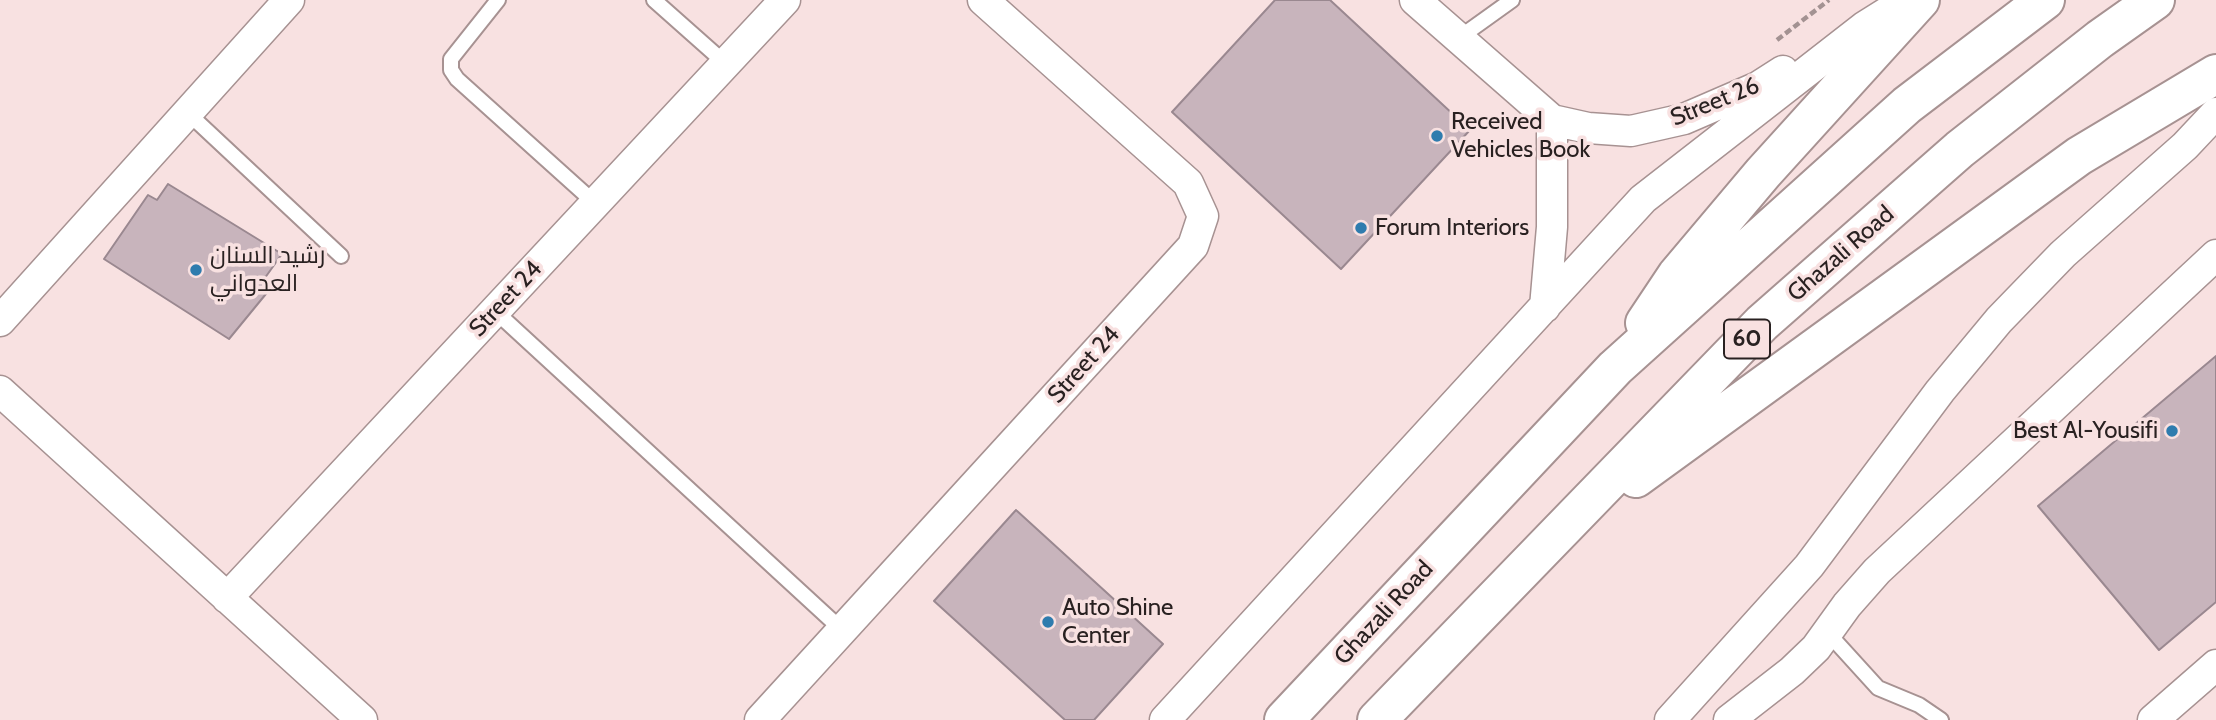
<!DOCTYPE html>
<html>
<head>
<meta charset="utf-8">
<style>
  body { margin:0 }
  canvas { display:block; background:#f8e1e1 }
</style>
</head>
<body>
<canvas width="2216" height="720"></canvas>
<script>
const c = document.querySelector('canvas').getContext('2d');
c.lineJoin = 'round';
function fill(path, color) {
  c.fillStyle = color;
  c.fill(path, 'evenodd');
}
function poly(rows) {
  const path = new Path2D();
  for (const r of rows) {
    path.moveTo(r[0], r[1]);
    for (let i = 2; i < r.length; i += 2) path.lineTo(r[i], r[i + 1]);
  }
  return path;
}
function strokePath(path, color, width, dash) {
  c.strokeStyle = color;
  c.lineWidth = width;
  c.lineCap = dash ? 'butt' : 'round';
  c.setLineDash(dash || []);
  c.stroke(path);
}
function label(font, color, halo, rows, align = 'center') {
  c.font = font + ' Cabin,Cairo,sans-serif';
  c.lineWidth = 7;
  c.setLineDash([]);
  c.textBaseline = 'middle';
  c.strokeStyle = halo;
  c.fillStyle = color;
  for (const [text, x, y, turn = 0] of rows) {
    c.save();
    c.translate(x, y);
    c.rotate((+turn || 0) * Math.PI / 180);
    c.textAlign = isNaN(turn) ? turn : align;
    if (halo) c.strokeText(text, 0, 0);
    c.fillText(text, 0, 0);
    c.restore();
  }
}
const building = poly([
  [1275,0,1330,0,1470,130,1341,269,1172,112,1275,0],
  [168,184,282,254,262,282,270,289,229,339,104,259,148,195,157,200,168,184],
  [2216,356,2216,602,2159,650,2038,506,2216,356],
  [1016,510,1163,644,1094,720,1065,720,934,601,1016,510]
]);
const path = poly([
  [1777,40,1829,0]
]);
const lane = poly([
  [498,0,451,59,451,70,457,79,596,204],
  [654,0,725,63],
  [1459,38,1512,0],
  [188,113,341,256],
  [495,311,842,630],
  [1828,633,1878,688,1919,705,1941,720]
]);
const street = poly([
  [1415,0,1552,120,1588,128,1631,131,1684,119,1758,87,1783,71],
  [1545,307,1552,227,1552,120],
  [0,321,289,0],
  [0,391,362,720],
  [227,598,785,0],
  [760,720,1193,246,1203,216,1188,183,983,0],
  [1165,720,1643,199,1864,27,1907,0],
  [1670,720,1809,566,1940,391,1999,320,2063,254,2185,146,2216,113],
  [1729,720,1792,671,1816,648,1847,605,1877,571,2216,255],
  [2153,720,2216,665]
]);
const highway = poly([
  [1645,323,1677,275,1763,173,1920,0],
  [1636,478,2079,156,2216,74],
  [1284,720,1615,368,1907,105,2045,0],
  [1377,720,1762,323,1960,149,2100,39,2155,0]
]);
const markers = [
  [1437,136,7,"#2f7cae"],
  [1361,228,7,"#2f7cae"],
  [196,270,7,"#2f7cae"],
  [2172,431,7,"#2f7cae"],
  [1048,622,7,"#2f7cae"]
];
const shields = [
  [1747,339,46]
];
const shieldNames = [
  ["60",1747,339]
];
const streetNames = [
  ["Street 26",1715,102,-22],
  ["Ghazali Road",1841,254,-41],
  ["Street 24",506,299,-47],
  ["Street 24",1084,365,-48],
  ["Ghazali Road",1384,613,-47]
];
const poiNames = [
  ["Received",1451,122],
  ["Vehicles Book",1451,150],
  ["Forum Interiors",1375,228],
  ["رشيد السنان",210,256],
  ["العدواني",210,284],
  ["Best Al-Yousifi",2158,431,"right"],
  ["Auto Shine",1062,608],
  ["Center",1062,636]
];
fill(building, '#c8b4bc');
strokePath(building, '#9a8890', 2);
strokePath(lane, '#a79292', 18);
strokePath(street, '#a79292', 33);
strokePath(highway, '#a79292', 42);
strokePath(path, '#a39292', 4.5, [7, 3.5]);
strokePath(lane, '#fff', 14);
strokePath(street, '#fff', 30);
strokePath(highway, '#fff', 38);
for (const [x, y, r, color] of markers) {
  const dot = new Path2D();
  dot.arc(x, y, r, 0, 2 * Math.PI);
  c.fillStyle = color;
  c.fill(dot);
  strokePath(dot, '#f8e1e1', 2.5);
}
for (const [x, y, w] of shields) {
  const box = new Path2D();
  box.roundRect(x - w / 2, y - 19.5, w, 39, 5);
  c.fillStyle = '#f8e1e1';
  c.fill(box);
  strokePath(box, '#292121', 2);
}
label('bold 23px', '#292121', null, shieldNames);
label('24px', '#292121', '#f8e1e1', streetNames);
label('24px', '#292121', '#f8e1e1', poiNames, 'left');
</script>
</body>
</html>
